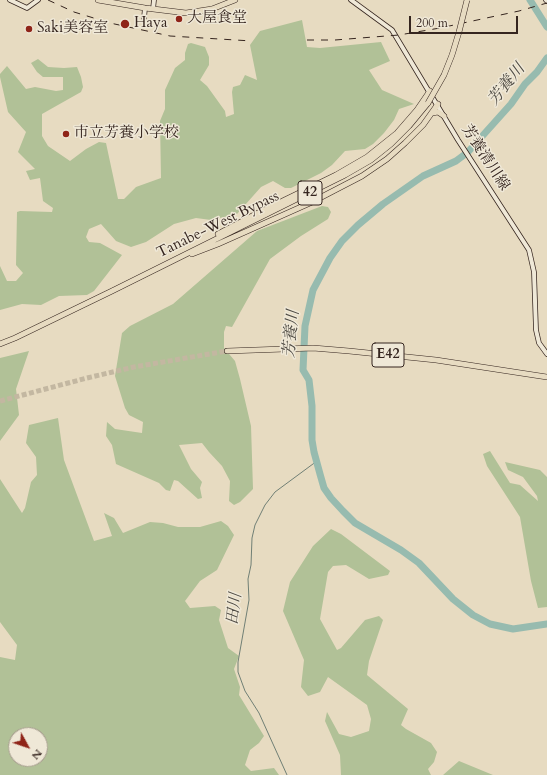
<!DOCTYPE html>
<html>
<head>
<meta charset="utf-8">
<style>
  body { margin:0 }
  #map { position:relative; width:547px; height:775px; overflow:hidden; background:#e7dbc1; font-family:Cardo,serif }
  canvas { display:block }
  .north { position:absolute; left:8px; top:727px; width:40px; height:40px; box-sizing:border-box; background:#efe8d7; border:1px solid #a59a8d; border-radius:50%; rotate:130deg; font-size:11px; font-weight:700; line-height:16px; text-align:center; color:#35251f }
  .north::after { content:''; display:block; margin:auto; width:14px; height:18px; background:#8f2418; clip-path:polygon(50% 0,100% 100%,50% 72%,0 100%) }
  .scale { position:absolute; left:409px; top:16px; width:109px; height:18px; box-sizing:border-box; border:2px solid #35251f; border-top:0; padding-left:5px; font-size:12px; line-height:14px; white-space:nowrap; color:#35251f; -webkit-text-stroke:3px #efe8d7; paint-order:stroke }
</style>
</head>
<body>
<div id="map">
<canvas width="547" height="775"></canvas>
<div class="north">N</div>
<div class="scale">200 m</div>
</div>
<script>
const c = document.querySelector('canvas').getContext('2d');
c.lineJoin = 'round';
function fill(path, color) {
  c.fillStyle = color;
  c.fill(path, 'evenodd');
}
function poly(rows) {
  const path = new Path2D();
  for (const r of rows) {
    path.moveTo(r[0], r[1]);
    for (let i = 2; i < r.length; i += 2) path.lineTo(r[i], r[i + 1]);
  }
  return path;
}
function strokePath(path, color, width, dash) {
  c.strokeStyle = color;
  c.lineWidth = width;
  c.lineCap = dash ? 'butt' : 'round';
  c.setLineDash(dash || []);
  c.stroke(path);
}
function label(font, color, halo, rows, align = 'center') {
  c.font = font + ' Cardo,"Noto Serif JP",serif';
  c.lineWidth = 3;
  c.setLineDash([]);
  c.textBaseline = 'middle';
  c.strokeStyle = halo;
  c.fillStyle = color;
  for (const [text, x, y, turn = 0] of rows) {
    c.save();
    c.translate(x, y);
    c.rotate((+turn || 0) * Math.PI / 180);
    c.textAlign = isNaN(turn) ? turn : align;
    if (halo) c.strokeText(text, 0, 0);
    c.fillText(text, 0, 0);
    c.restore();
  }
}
const green = poly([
  [302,20,307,47,320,48,381,42,390,61,369,70,382,90,414,104,399,109,394,120,384,133,373,144,365,149,345,151,332,165,321,173,291,188,285,188,273,181,261,187,237,214,211,220,196,218,174,224,146,242,131,247,116,241,101,224,89,229,86,237,89,242,100,243,122,255,94,291,87,295,59,296,41,305,22,304,0,310,0,266,7,281,16,281,23,273,16,265,17,212,20,211,52,212,53,208,43,201,40,178,30,180,26,171,35,169,18,152,26,132,8,112,0,77,0,74,7,66,26,89,35,87,56,91,63,90,63,77,43,77,37,72,31,63,38,59,48,67,64,68,77,67,81,77,83,87,81,92,42,114,42,136,48,146,70,161,86,149,99,142,106,143,118,199,124,199,136,187,161,178,160,121,165,109,165,90,175,68,185,60,185,53,188,44,191,43,205,47,209,57,209,65,200,80,207,86,225,111,226,117,234,114,232,92,233,87,240,85,245,75,257,80,250,45,260,31],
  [322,206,328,207,331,212,328,219,301,236,270,259,232,327,226,326,224,332,224,348,235,361,240,379,251,426,253,489,240,502,234,505,229,501,230,481,222,466,209,452,202,443,179,445,191,469,202,482,200,488,202,498,198,499,178,481,174,480,170,491,166,490,159,483,116,464,112,445,106,436,107,422,115,429,142,433,143,422,129,415,125,408,115,376,122,333,130,326,173,304,257,231],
  [29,351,16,389,19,415,0,441,0,358],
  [58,418,64,460,94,541,112,536,104,513,114,518,123,533,150,522,163,523,178,527,200,527,221,521,228,526,234,535,217,570,200,581,185,601,190,608,215,606,221,610,219,620,228,648,239,656,234,669,240,687,239,695,264,736,259,743,250,750,245,765,251,771,274,768,279,775,0,775,0,657,15,660,17,645,0,622,0,479,22,513,25,508,31,482,37,475,36,457,26,443,29,425],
  [16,735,40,735,40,759,16,759],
  [490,451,510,483,520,485,538,501,537,496,523,477,508,470,505,462,540,470,547,477,547,607,538,608,531,581,520,517,487,466,483,454],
  [331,529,341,534,390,571,388,575,369,579,346,565,333,566,328,572,320,619,337,650,341,648,365,620,379,616,383,620,369,661,367,675,408,709,401,725,406,729,431,743,437,752,434,762,428,769,431,775,341,775,340,755,325,721,327,712,339,734,351,737,369,731,371,719,367,705,328,677,320,692,308,696,301,687,304,660,283,611,290,582,313,546],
  [459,761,493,775,443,775]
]);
const stream = poly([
  [287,775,259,713,245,691,238,672,238,662,249,600,248,579,251,565,252,538,255,525,265,505,275,492,317,461]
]);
const river = poly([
  [530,0,547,27],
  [547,58,537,72,525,84,511,104,468,152,456,161,423,176,383,204,358,225,342,241,330,258,313,290,305,326,303,370,309,380,312,406,312,440,314,452,320,474,324,488,331,498,343,511,355,523,401,550,419,563,453,599,473,615,490,624,513,629,547,624]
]);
const highwayTunnel = poly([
  [0,401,87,378,134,367,227,351]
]);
const secondary = poly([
  [10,0,27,8,38,0],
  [351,0,392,30,458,140,529,250,534,272,536,330,539,343,547,354],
  [546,0,547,1],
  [153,9,154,0],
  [144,18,145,8]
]);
const highway = poly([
  [98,0,145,8,186,13,212,9,235,0],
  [432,113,438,112,444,116],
  [218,234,256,214,336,175,367,157,397,133,417,110,430,91],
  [192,254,218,244,310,203,362,176,387,159,405,143,423,125,438,104],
  [0,344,15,338,112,291,345,175,371,160,391,144,409,126,428,103],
  [227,351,313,348,349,351,436,360,547,377]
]);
const rail = poly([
  [48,0,74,12,110,23,170,36,252,41],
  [307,40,335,40,399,35,440,28,519,11,547,3]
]);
const highwayBridge = poly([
  [428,103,444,75,452,55,459,32,467,0]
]);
const markers = [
  [179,19,4,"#8f2418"],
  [125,24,5,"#8f2418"],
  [29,29,4,"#8f2418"],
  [66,134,4,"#8f2418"]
];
const shields = [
  [310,193,24],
  [388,355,32]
];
const shieldNames = [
  ["42",310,193],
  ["E42",388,355]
];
const poiNames = [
  ["大屋食堂",187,19],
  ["Haya",134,24],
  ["Saki美容室",37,29],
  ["市立芳養小学校",74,134]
];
const streetNames = [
  ["芳養清川線",485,158,57],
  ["Tanabe-West Bypass",218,225,-26]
];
const waterNames = [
  ["芳養川",507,85,-51],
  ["芳養川",292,334,-84],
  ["田川",235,609,-83]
];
fill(green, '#b1c197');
strokePath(stream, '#707f75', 1);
strokePath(river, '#97bbaf', 7);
strokePath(highwayTunnel, '#c3b7a1', 5, [5, 2.5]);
strokePath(secondary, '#35251f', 5.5);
strokePath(highway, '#35251f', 6);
strokePath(secondary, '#efe8d7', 4);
strokePath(highway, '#e7dbc1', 5);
strokePath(rail, '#35251f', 1, [7, 7]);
strokePath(highwayBridge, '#35251f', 6, []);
strokePath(highwayBridge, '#e7dbc1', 5);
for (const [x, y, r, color] of markers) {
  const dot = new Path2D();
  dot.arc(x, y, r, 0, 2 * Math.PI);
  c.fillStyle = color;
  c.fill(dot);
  strokePath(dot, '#efe8d7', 1.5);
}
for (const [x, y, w] of shields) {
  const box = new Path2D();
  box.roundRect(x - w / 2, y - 12, w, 24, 3);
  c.fillStyle = '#efe8d7';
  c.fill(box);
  strokePath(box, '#35251f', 1);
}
label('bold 14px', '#35251f', null, shieldNames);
label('15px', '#35251f', '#efe8d7', poiNames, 'left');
label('15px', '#35251f', '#efe8d7', streetNames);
label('italic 16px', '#4e4a43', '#efe8d7', waterNames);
</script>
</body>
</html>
